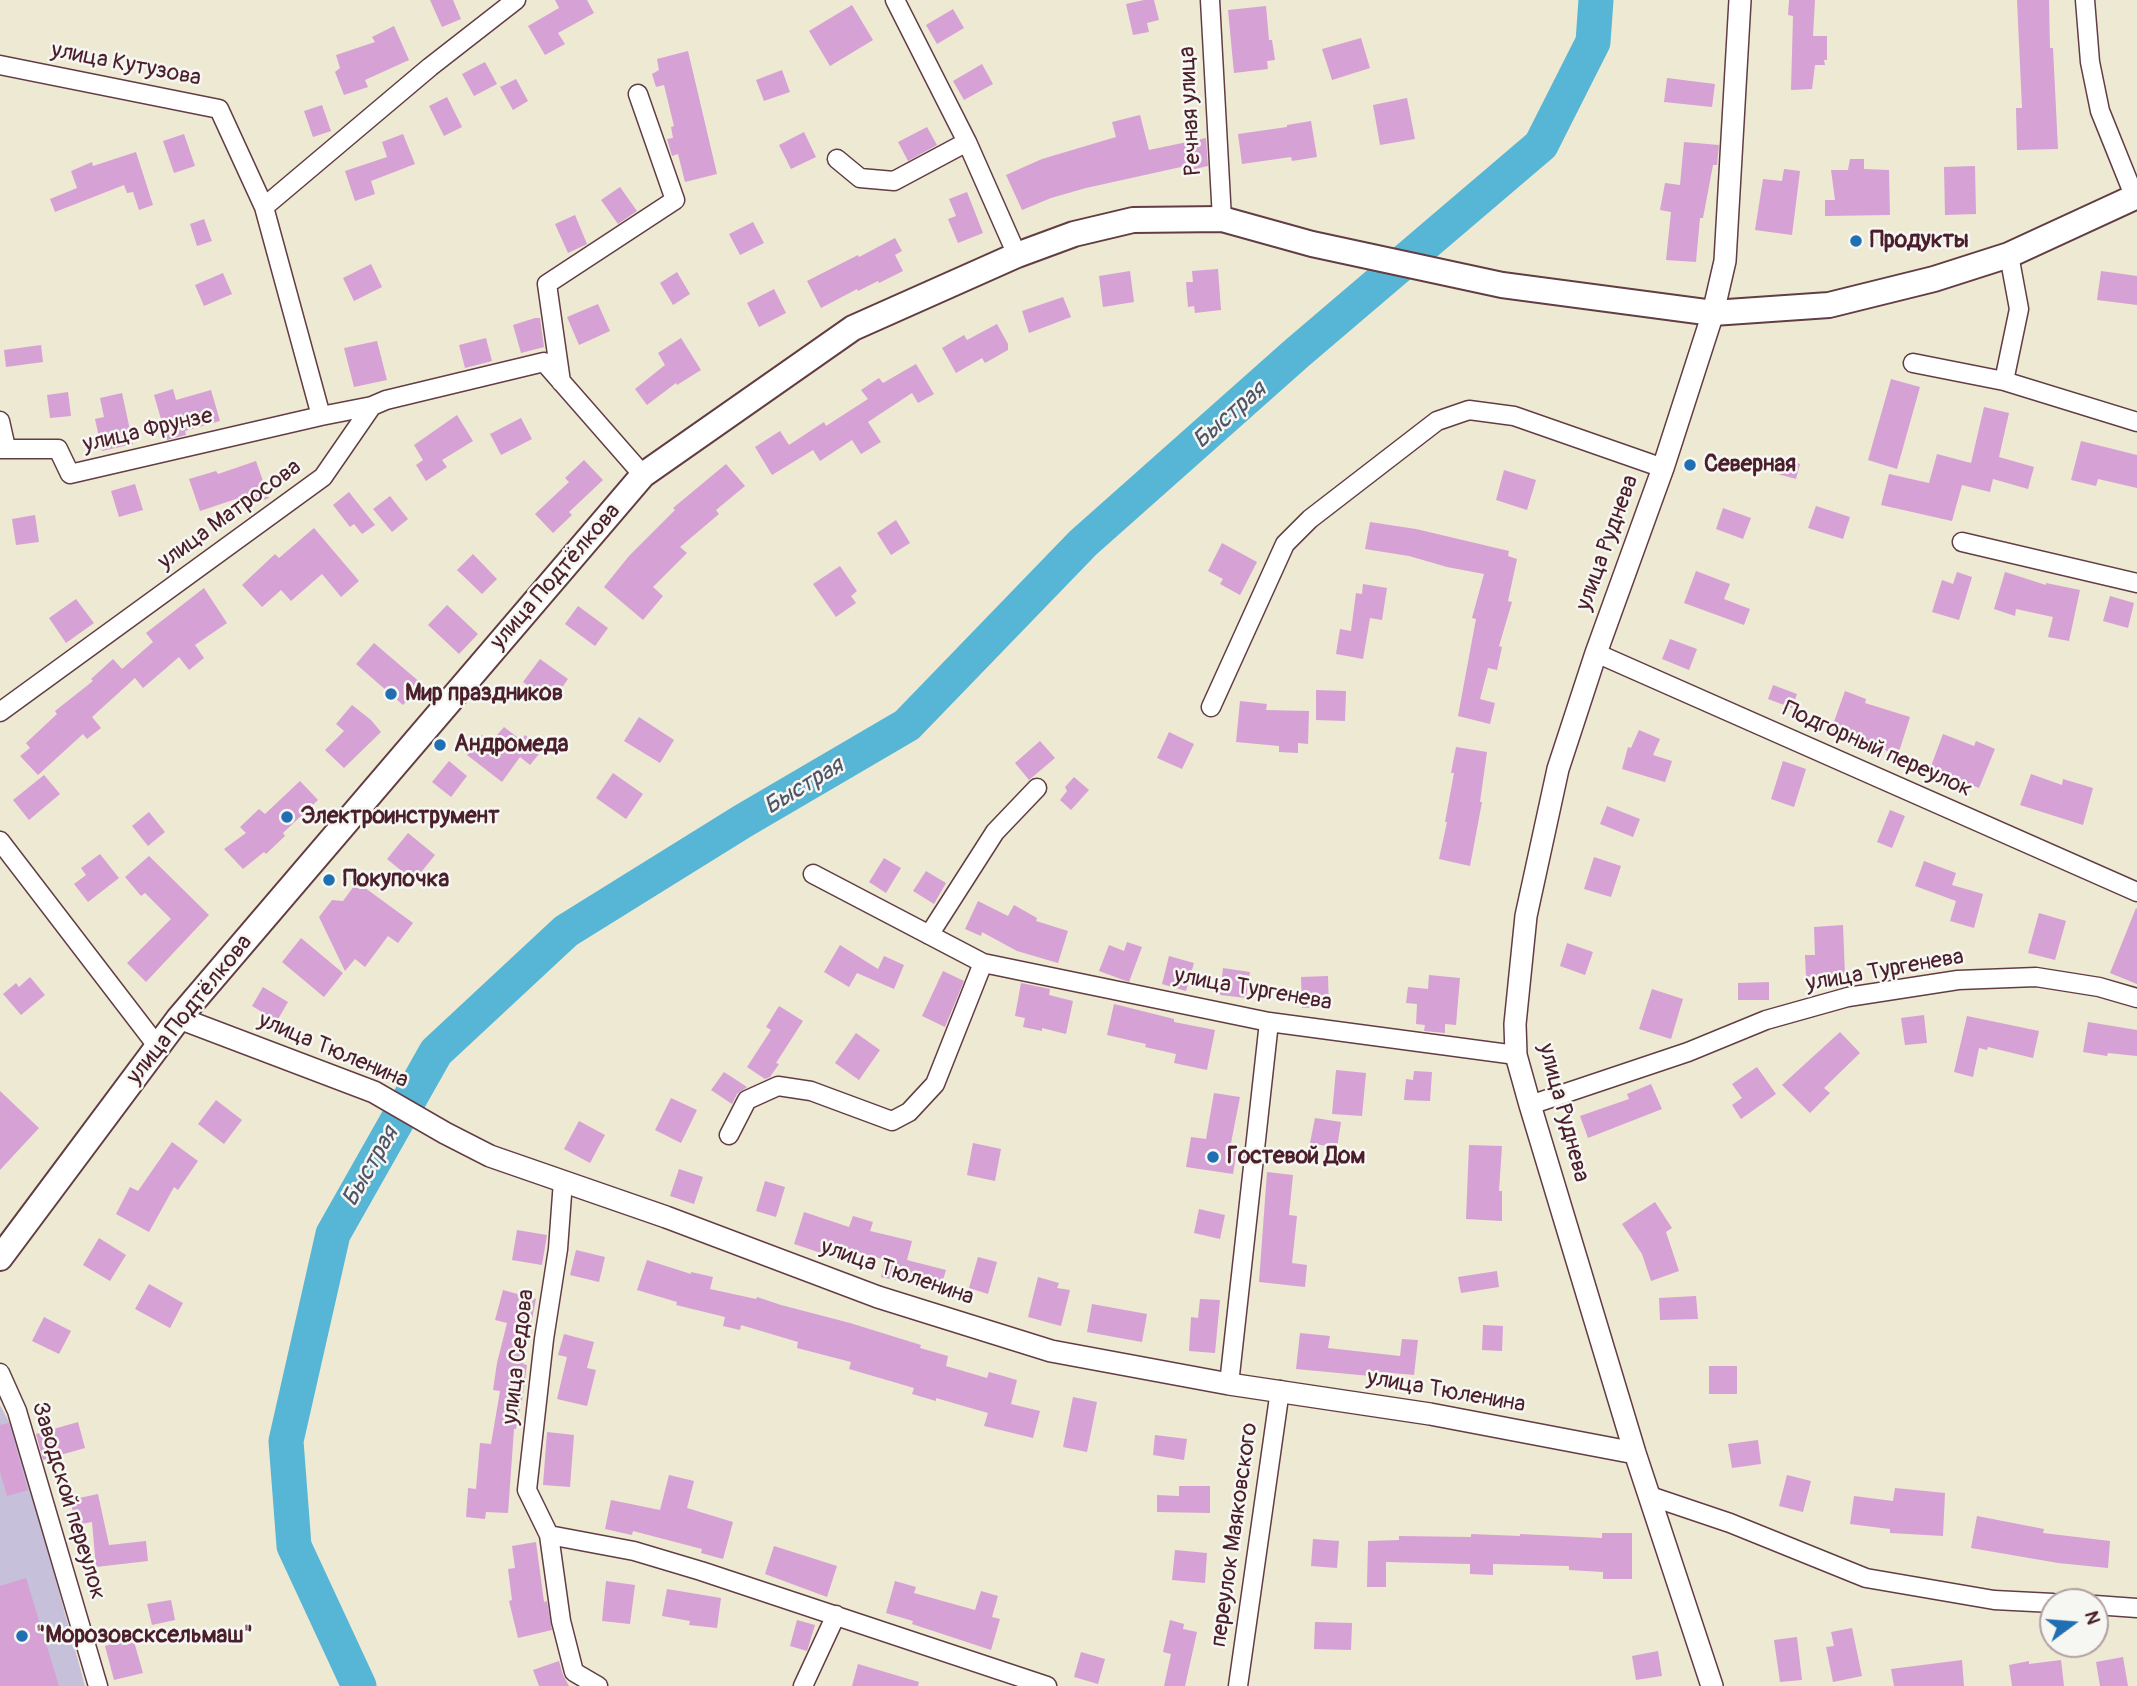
<!DOCTYPE html>
<html>
<head>
<meta charset="utf-8">
<style>
  body { margin:0 }
  #map { position:relative; width:2137px; height:1686px; overflow:hidden; background:#eee9d3; font-family:Pangolin,sans-serif }
  canvas { display:block }
  .north { position:absolute; left:2039px; top:1588px; width:70px; height:70px; box-sizing:border-box; background:#f6f6f2; border:2px solid #b1a0a2; border-radius:50%; rotate:74deg; font-size:19px; font-weight:700; line-height:28px; text-align:center; color:#4a1f2b }
  .north::after { content:''; display:block; margin:auto; width:24px; height:32px; background:#1f6fb2; clip-path:polygon(50% 0,100% 100%,50% 72%,0 100%) }
</style>
</head>
<body>
<div id="map">
<canvas width="2137" height="1686"></canvas>
<div class="north">N</div>
</div>
<script>
const c = document.querySelector('canvas').getContext('2d');
c.lineJoin = 'round';
function fill(path, color) {
  c.fillStyle = color;
  c.fill(path, 'evenodd');
}
function poly(rows) {
  const path = new Path2D();
  for (const r of rows) {
    path.moveTo(r[0], r[1]);
    for (let i = 2; i < r.length; i += 2) path.lineTo(r[i], r[i + 1]);
  }
  return path;
}
function strokePath(path, color, width, dash) {
  c.strokeStyle = color;
  c.lineWidth = width;
  c.lineCap = dash ? 'butt' : 'round';
  c.setLineDash(dash || []);
  c.stroke(path);
}
function label(font, color, halo, rows, align = 'center') {
  c.font = font + ' Pangolin,sans-serif';
  c.lineWidth = 5;
  c.setLineDash([]);
  c.textBaseline = 'middle';
  c.strokeStyle = halo;
  c.fillStyle = color;
  for (const [text, x, y, turn = 0] of rows) {
    c.save();
    c.translate(x, y);
    c.rotate((+turn || 0) * Math.PI / 180);
    c.textAlign = isNaN(turn) ? turn : align;
    if (halo) c.strokeText(text, 0, 0);
    c.fillText(text, 0, 0);
    c.restore();
  }
}
const industrial = poly([
  [0,1405,16,1435,85,1686,0,1686]
]);
const river = poly([
  [359,1686,294,1546,286,1441,333,1234,436,1052,566,931,743,821,907,725,1083,543,1297,353,1541,145,1593,42,1596,0]
]);
const building = poly([
  [430,0,453,0,461,19,442,27],
  [555,0,587,0,594,13,558,33,565,44,545,55,528,26,559,8],
  [1144,0,1154,0,1159,20,1147,23,1149,32,1133,35,1126,4],
  [1789,0,1815,0,1813,36,1827,36,1827,60,1824,60,1825,65,1815,65,1812,89,1791,90,1793,16,1788,15],
  [2017,0,2049,0,2050,48,2053,48,2058,149,2017,150,2016,108,2022,108],
  [852,5,873,40,830,66,809,31],
  [1266,6,1269,40,1272,40,1275,60,1267,61,1268,69,1234,73,1228,10],
  [953,9,964,28,937,44,926,25],
  [394,26,409,60,365,80,368,87,344,95,335,72,340,68,336,55,375,42,372,37],
  [1361,38,1370,68,1332,80,1322,49],
  [688,51,717,174,685,182,678,154,672,156,667,139,673,138,671,127,674,126,664,85,656,87,652,74,659,70,657,59],
  [485,62,497,84,474,96,462,74],
  [982,64,993,84,964,100,953,81],
  [782,70,790,92,764,101,756,80],
  [1667,78,1715,84,1712,107,1664,102],
  [516,79,528,101,513,110,500,87],
  [447,97,462,127,444,136,429,106],
  [1407,98,1415,139,1380,145,1373,105],
  [322,105,331,131,313,137,304,111],
  [1140,115,1149,150,1206,138,1208,166,1182,172,1181,167,1086,188,1051,198,1022,210,1006,175,1042,159,1116,137,1112,122],
  [1311,121,1317,157,1292,161,1291,157,1242,164,1238,134,1287,127,1287,125],
  [927,127,937,145,908,161,898,142],
  [804,132,816,157,791,169,779,145],
  [184,134,195,166,174,173,163,141],
  [403,134,415,164,371,181,375,194,355,201,345,171,387,157,382,142],
  [1684,142,1719,145,1717,165,1713,165,1703,218,1700,218,1696,262,1666,260,1671,212,1660,210,1665,183,1680,185],
  [136,152,153,205,139,210,133,192,127,193,124,185,55,212,50,199,77,188,71,171,92,162,93,166],
  [1850,159,1864,159,1864,169,1889,170,1890,215,1825,216,1825,200,1835,200,1831,170,1848,170],
  [1975,166,1976,214,1945,215,1944,167],
  [1784,169,1800,171,1792,235,1755,230,1763,179,1782,181],
  [620,187,637,211,618,224,601,200],
  [967,192,983,233,958,243,948,219,956,216,949,199],
  [575,215,587,244,568,253,555,224],
  [204,219,212,241,197,246,190,224],
  [753,222,764,243,740,255,729,234],
  [895,238,902,251,895,255,903,271,879,283,878,281,858,291,857,289,821,308,807,281,858,255,859,257],
  [371,264,382,287,354,301,343,278],
  [1218,269,1221,310,1195,313,1194,306,1188,307,1186,282,1193,282,1192,271],
  [1130,271,1134,302,1103,307,1099,276],
  [2101,271,2137,276,2137,305,2097,300],
  [677,272,690,294,673,305,660,283],
  [223,273,232,294,204,306,195,285],
  [774,289,786,313,759,327,747,303],
  [1063,297,1071,317,1029,333,1022,311],
  [598,304,610,331,579,345,567,317],
  [535,318,540,318,544,347,521,353,513,325],
  [997,324,1008,344,1008,350,985,363,982,358,956,373,942,348,964,335,967,340],
  [486,338,492,361,465,368,459,345],
  [681,338,701,370,677,385,676,383,647,405,635,389,665,365,658,353],
  [377,341,387,380,354,387,344,348],
  [41,345,43,362,6,367,4,350],
  [916,364,934,394,918,403,912,393,868,422,881,442,861,454,852,440,820,461,813,450,772,475,755,447,780,431,789,445,824,422,826,426,868,399,861,390,879,378,883,383],
  [1891,379,1920,387,1897,469,1868,460],
  [173,389,176,400,211,390,220,421,185,431,186,435,167,440,154,395],
  [68,392,71,416,50,418,47,395],
  [122,393,133,444,102,451,95,419,104,417,100,398],
  [1984,407,2009,413,1999,457,2034,467,2028,489,1993,479,1990,492,1962,485,1952,521,1881,505,1889,474,1929,483,1937,454,1971,463],
  [457,415,473,441,442,460,447,467,426,481,416,465,423,460,414,445],
  [521,418,532,439,501,455,490,434],
  [2081,441,2137,455,2137,488,2098,479,2096,486,2071,480],
  [1774,456,1800,464,1796,479,1770,472],
  [584,460,603,480,569,512,572,515,553,533,535,514,569,482,565,478],
  [256,461,269,498,242,508,239,498,200,511,189,479,216,471,218,474],
  [726,464,745,486,716,510,719,514,680,547,687,553,653,587,663,596,643,620,604,587,629,556,675,510,673,508],
  [1504,470,1536,480,1527,510,1496,500],
  [135,484,143,510,119,517,111,491],
  [349,492,375,525,362,534,354,524,350,527,333,505],
  [390,496,408,519,392,532,373,509],
  [1816,506,1850,517,1843,539,1808,528],
  [1723,508,1751,518,1743,539,1716,529],
  [35,515,39,542,16,545,12,519],
  [896,520,910,543,891,555,877,533],
  [1370,522,1416,529,1509,551,1508,556,1517,559,1508,601,1512,602,1499,646,1502,647,1497,670,1488,668,1480,699,1495,703,1490,724,1458,716,1476,619,1472,618,1484,574,1447,567,1409,556,1365,549],
  [314,528,359,581,341,597,322,574,291,601,281,590,262,607,242,585,275,554,279,558],
  [1222,543,1257,562,1240,595,1220,584,1223,579,1208,571],
  [473,554,497,579,482,594,457,570],
  [840,566,857,591,851,596,856,603,836,617,813,584],
  [1696,571,1730,584,1724,599,1750,609,1744,625,1684,603],
  [1957,572,1972,577,1959,620,1932,612,1942,580,1953,584],
  [2005,572,2046,585,2046,583,2080,590,2069,641,2048,637,2053,617,2016,609,2015,616,1994,609],
  [1363,584,1387,588,1382,620,1370,618,1363,659,1336,654,1340,629,1351,631,1356,593,1362,594],
  [204,588,227,623,195,645,204,658,189,670,179,657,143,688,135,678,92,717,101,728,87,739,83,734,38,775,20,756,30,748,26,743,57,714,55,711,93,681,91,679,113,659,122,669,153,642,146,633],
  [2110,596,2134,603,2128,628,2103,621],
  [76,599,94,623,66,643,49,618],
  [447,605,478,634,459,654,428,625],
  [578,606,608,628,595,646,565,624],
  [1670,639,1697,649,1689,670,1662,659],
  [374,643,422,684,403,705,356,664],
  [540,659,568,679,552,702,523,682],
  [1773,685,1797,694,1792,708,1768,699],
  [1316,690,1346,691,1345,721,1316,720],
  [1845,691,1866,699,1865,703,1910,717,1898,755,1831,730],
  [1240,701,1267,704,1266,710,1309,711,1308,744,1298,743,1298,753,1279,752,1279,746,1236,742],
  [352,705,371,720,381,732,344,768,325,750,344,731,336,724],
  [639,717,674,740,660,763,624,741],
  [504,727,521,740,525,735,543,749,530,765,520,757,502,782,467,755,482,735,491,742],
  [1639,730,1660,739,1653,755,1672,761,1665,782,1622,769,1628,747,1631,748],
  [1169,732,1194,744,1182,769,1157,758],
  [1943,734,1974,746,1976,741,1995,749,1979,788,1930,769],
  [1040,741,1055,758,1029,780,1015,763],
  [1456,747,1487,752,1480,802,1482,802,1470,866,1439,859,1447,822,1445,822,1454,773,1451,773],
  [449,761,467,776,451,797,432,782],
  [1783,761,1806,769,1794,807,1771,799],
  [613,773,643,794,626,819,596,798],
  [2031,774,2062,785,2063,779,2093,788,2083,825,2020,805],
  [44,775,60,794,29,820,13,800],
  [1074,777,1089,790,1071,810,1060,800,1067,791,1065,787],
  [300,781,318,800,283,833,285,836,266,854,264,852,243,869,224,849,246,833,240,827,259,809,265,814],
  [1607,806,1640,819,1633,837,1600,824],
  [1890,810,1905,816,1892,848,1877,842],
  [149,812,165,832,148,846,132,826],
  [408,833,435,855,414,881,387,859],
  [100,854,119,878,88,902,74,884,86,875,81,868],
  [149,856,209,915,146,982,127,963,171,919,145,893,141,896,125,877],
  [1594,857,1621,866,1611,897,1584,889],
  [884,858,901,868,886,893,869,882],
  [1924,861,1956,873,1952,885,1983,894,1974,928,1950,921,1956,901,1915,886],
  [926,871,946,883,934,904,913,891],
  [357,882,413,923,398,943,388,936,365,967,355,959,345,971,319,917,332,900,343,901],
  [978,901,1008,916,1014,905,1037,918,1036,921,1068,931,1058,963,1017,951,982,932,981,936,965,929],
  [2136,908,2137,909,2137,984,2110,973],
  [2039,913,2066,921,2055,960,2028,953],
  [1843,925,1845,975,1806,977,1805,955,1815,955,1814,927],
  [301,938,343,973,324,997,282,962],
  [1127,942,1142,947,1129,982,1099,971,1109,945,1124,951],
  [1567,943,1593,952,1585,975,1560,966],
  [840,945,878,969,884,956,904,965,894,989,857,973,849,987,824,972],
  [1169,956,1194,963,1186,991,1162,984],
  [1223,968,1250,972,1246,998,1220,995],
  [943,971,964,981,945,1027,922,1016],
  [1429,975,1460,978,1456,1025,1445,1024,1445,1033,1424,1031,1425,1025,1416,1024,1417,1004,1406,1003,1408,987,1428,989],
  [1328,976,1329,1007,1302,1008,1301,977],
  [30,977,45,995,21,1015,3,994,16,983,19,987],
  [1769,982,1769,1000,1738,1000,1738,983],
  [1021,983,1050,989,1049,995,1073,1001,1066,1034,1042,1028,1042,1031,1023,1027,1025,1018,1015,1016],
  [263,987,288,1002,277,1021,252,1006],
  [1652,989,1683,999,1671,1039,1639,1029],
  [1114,1004,1174,1019,1174,1022,1215,1030,1207,1070,1174,1063,1176,1054,1145,1047,1146,1044,1107,1035],
  [779,1006,803,1021,776,1063,779,1064,770,1077,765,1079,747,1067,771,1030,766,1027],
  [1924,1015,1927,1043,1905,1045,1901,1018],
  [1967,1016,2039,1031,2033,1058,1988,1047,1987,1050,1979,1048,1973,1077,1954,1072],
  [2088,1022,2137,1030,2137,1056,2108,1053,2107,1056,2083,1052],
  [1840,1032,1860,1053,1824,1088,1830,1093,1810,1113,1782,1085],
  [856,1033,880,1050,859,1080,835,1063],
  [1757,1067,1776,1094,1741,1119,1732,1105,1742,1098,1732,1084],
  [1336,1070,1366,1073,1362,1116,1332,1114],
  [1414,1071,1432,1072,1430,1101,1404,1100,1406,1079,1413,1080],
  [724,1072,747,1087,737,1094,732,1104,711,1090],
  [1651,1084,1662,1109,1588,1138,1580,1116,1629,1099,1627,1094],
  [0,1091,39,1128,0,1170],
  [1214,1093,1240,1097,1231,1143,1238,1144,1233,1174,1186,1167,1191,1137,1206,1139],
  [671,1098,697,1110,681,1143,655,1130],
  [216,1100,242,1120,224,1144,198,1124],
  [1315,1118,1341,1122,1337,1148,1310,1143],
  [579,1121,605,1135,590,1163,564,1149],
  [172,1142,198,1161,178,1190,174,1187,149,1232,116,1214,130,1187,138,1191],
  [973,1143,1001,1149,995,1181,967,1175],
  [1469,1145,1502,1146,1499,1191,1502,1191,1502,1221,1466,1219],
  [679,1169,703,1177,694,1204,670,1196],
  [1267,1172,1293,1175,1289,1215,1297,1216,1292,1263,1307,1265,1305,1287,1259,1282],
  [765,1181,785,1187,776,1217,756,1211],
  [1655,1202,1672,1228,1666,1232,1679,1271,1651,1281,1642,1254,1622,1224],
  [1199,1209,1225,1215,1220,1239,1194,1233],
  [804,1212,849,1227,853,1216,873,1222,870,1231,912,1241,907,1260,946,1270,940,1290,881,1277,885,1260,825,1242,821,1253,794,1244],
  [517,1230,547,1235,542,1265,512,1260],
  [99,1238,126,1255,110,1281,83,1265],
  [576,1250,605,1257,599,1282,570,1275],
  [978,1257,997,1262,988,1294,969,1288],
  [647,1260,691,1274,691,1272,713,1277,710,1289,756,1299,757,1297,781,1305,850,1323,921,1345,920,1348,948,1356,946,1366,987,1378,989,1372,1017,1380,1011,1404,1040,1411,1033,1438,984,1426,988,1413,936,1398,936,1401,912,1394,914,1388,849,1369,851,1362,797,1348,798,1342,741,1325,740,1330,723,1326,725,1317,676,1305,677,1302,637,1290],
  [1497,1271,1499,1287,1461,1293,1458,1277],
  [1038,1277,1059,1283,1057,1288,1070,1290,1061,1326,1028,1317],
  [149,1284,183,1303,170,1328,135,1309],
  [503,1290,536,1299,523,1364,527,1365,523,1395,516,1429,514,1429,508,1513,486,1512,485,1519,466,1517,468,1488,476,1489,480,1443,491,1444,500,1391,493,1390,497,1363,507,1323,495,1320],
  [1696,1296,1698,1319,1660,1320,1659,1298],
  [1200,1299,1220,1300,1215,1353,1189,1351,1191,1317,1198,1318],
  [1092,1304,1147,1314,1142,1342,1087,1332],
  [44,1317,71,1331,59,1354,32,1341],
  [1483,1325,1503,1326,1502,1351,1482,1350],
  [1300,1333,1330,1336,1328,1348,1400,1356,1402,1339,1418,1340,1414,1375,1370,1371,1370,1376,1296,1369],
  [564,1334,594,1342,587,1368,596,1370,587,1406,557,1399,567,1357,558,1355],
  [1709,1366,1737,1366,1737,1394,1709,1394],
  [1073,1397,1097,1402,1087,1452,1063,1447],
  [78,1422,85,1448,43,1460,36,1434],
  [9,1423,28,1490,7,1496,0,1472,0,1425],
  [547,1432,574,1435,570,1487,543,1485],
  [1155,1435,1187,1439,1184,1460,1153,1455],
  [1758,1440,1761,1464,1732,1468,1728,1444],
  [669,1475,694,1481,687,1508,733,1522,723,1559,701,1553,702,1549,633,1531,632,1535,605,1529,611,1500,660,1510],
  [1787,1475,1811,1481,1803,1512,1779,1506],
  [1179,1486,1210,1486,1210,1513,1157,1512,1157,1495,1179,1496],
  [1895,1488,1945,1493,1943,1536,1890,1533,1890,1529,1850,1524,1854,1496,1893,1501],
  [98,1494,109,1545,146,1541,148,1561,96,1567,92,1522,76,1525,70,1500],
  [1977,1516,2044,1529,2043,1533,2110,1541,2108,1568,2058,1563,1971,1548],
  [1602,1533,1632,1533,1632,1579,1603,1579,1603,1572,1569,1570,1569,1566,1493,1564,1493,1575,1470,1574,1470,1564,1386,1562,1386,1587,1367,1587,1368,1541,1399,1540,1399,1536,1471,1537,1471,1534,1520,1536,1520,1534,1602,1538],
  [1313,1539,1339,1541,1337,1568,1311,1566],
  [536,1542,544,1602,547,1601,552,1630,518,1638,509,1601,512,1600,508,1569,515,1568,512,1546],
  [774,1546,837,1566,827,1597,765,1574],
  [1175,1550,1207,1553,1205,1583,1172,1580],
  [26,1578,59,1686,0,1686,0,1586],
  [606,1581,635,1585,630,1624,602,1621],
  [895,1581,916,1587,914,1593,975,1610,981,1591,998,1596,992,1617,1000,1619,991,1650,912,1624,913,1621,886,1613],
  [667,1589,721,1598,717,1628,689,1625,690,1621,662,1616],
  [171,1600,175,1620,152,1625,147,1604],
  [797,1620,815,1625,807,1651,790,1646],
  [1170,1620,1184,1624,1183,1629,1197,1632,1185,1686,1164,1686,1171,1654,1163,1652],
  [1315,1622,1352,1623,1351,1650,1314,1649],
  [1852,1628,1862,1676,1833,1682,1826,1647,1834,1646,1831,1632],
  [1797,1637,1802,1680,1780,1682,1774,1640],
  [133,1638,143,1673,114,1680,105,1646],
  [1658,1651,1662,1676,1636,1680,1632,1656],
  [1081,1652,1105,1659,1098,1684,1074,1677],
  [2123,1657,2128,1686,2100,1686,2096,1662],
  [1962,1660,1964,1686,1894,1686,1891,1669],
  [2061,1660,2064,1686,2012,1686,2009,1665,2029,1661,2029,1664],
  [559,1661,563,1675,569,1686,539,1686,533,1670],
  [858,1664,919,1682,918,1686,852,1686]
]);
const minor = poly([
  [895,0,967,142,1017,255],
  [1210,0,1222,219],
  [2085,0,2090,62,2100,111,2135,198],
  [0,65,219,109,264,207,321,416,372,406],
  [837,159,860,178,894,181,967,142],
  [264,207,430,67,516,0],
  [1913,363,2004,381,2137,422],
  [2004,381,2019,309,2009,255],
  [561,382,547,284,675,200,638,94],
  [0,421,6,448],
  [0,449,58,449,70,474,321,416],
  [1962,542,2137,583],
  [1596,653,2137,892],
  [1211,707,1285,544,1310,519,1437,421,1469,410,1514,416,1663,468],
  [0,712,323,477,372,406,386,400,544,362,643,475],
  [0,841,158,1047],
  [813,874,983,963,1269,1022,1516,1055],
  [929,935,995,832,1037,788],
  [1530,1105,1688,1052,1766,1020,1848,997,1958,980,2036,977,2099,987,2137,998],
  [729,1135,747,1100,778,1086,811,1091,892,1121,909,1112,935,1084,983,963],
  [563,1181,558,1249,544,1339,527,1490,549,1535,561,1621,574,1672,598,1686],
  [0,1373,17,1411,98,1686],
  [1229,1384,1269,1022],
  [1650,1496,1730,1523,1866,1578,1994,1600,2053,1603],
  [549,1535,634,1551,701,1571,1047,1686],
  [2095,1605,2137,1608],
  [803,1686,836,1615],
  [1238,1686,1280,1390]
]);
const tertiary = poly([
  [179,1018,374,1092,445,1133,490,1156,666,1217,878,1297,1051,1351,1229,1384,1430,1414,1635,1453],
  [1712,1686,1635,1453,1530,1105,1516,1055,1515,1024,1526,916,1558,769,1596,653,1663,468,1713,313,1725,261,1740,0]
]);
const secondary = poly([
  [0,1258,179,1018,643,475,853,328,1017,255,1074,234,1133,220,1222,219,1312,244,1502,285,1713,313,1829,305,1934,279,2009,255,2137,196]
]);
const markers = [
  [1856,241,7,"#1f6fb2"],
  [1690,465,7,"#1f6fb2"],
  [391,694,7,"#1f6fb2"],
  [440,745,7,"#1f6fb2"],
  [287,817,7,"#1f6fb2"],
  [329,880,7,"#1f6fb2"],
  [1213,1157,7,"#1f6fb2"],
  [22,1636,7,"#1f6fb2"]
];
const streetNames = [
  ["улица Кутузова",126,65,11],
  ["Речная улица",1191,111,-93],
  ["улица Фрунзе",148,431,-13],
  ["улица Матросова",230,515,-36],
  ["улица Руднева",1608,543,-70],
  ["улица Подтёлкова",556,577,-49],
  ["Подгорный переулок",1877,750,24],
  ["улица Тургенева",1885,971,-10],
  ["улица Тургенева",1253,990,10],
  ["улица Подтёлкова",190,1010,-51],
  ["улица Тюленина",333,1051,23],
  ["улица Руднева",1563,1113,75],
  ["улица Тюленина",897,1273,19],
  ["улица Седова",519,1357,-83],
  ["улица Тюленина",1446,1392,10],
  ["Заводской переулок",68,1501,73],
  ["переулок Маяковского",1235,1535,-82]
];
const poiNames = [
  ["Продукты",1870,241],
  ["Северная",1704,465],
  ["Мир праздников",405,694],
  ["Андромеда",454,745],
  ["Электроинструмент",301,817],
  ["Покупочка",343,880],
  ["Гостевой Дом",1227,1157],
  ["\"Морозовсксельмаш\"",36,1636]
];
const waterNames = [
  ["Быстрая",1230,416,-41],
  ["Быстрая",804,787,-31],
  ["Быстрая",371,1167,-60]
];
fill(industrial, '#c6c0da');
strokePath(river, '#57b6d5', 35);
fill(building, '#d6a1d4');
strokePath(minor, '#633d44', 21);
strokePath(tertiary, '#633d44', 24);
strokePath(secondary, '#633d44', 28);
strokePath(minor, '#fff', 18);
strokePath(tertiary, '#fff', 21);
strokePath(secondary, '#fff', 24);
for (const [x, y, r, color] of markers) {
  const dot = new Path2D();
  dot.arc(x, y, r, 0, 2 * Math.PI);
  c.fillStyle = color;
  c.fill(dot);
  strokePath(dot, '#f6f6f2', 2.5);
}
label('23px', '#4a1f2b', '#f6f6f2', streetNames);
label('bold 23px', '#4a1f2b', '#f6f6f2', poiNames, 'left');
label('italic 24px', '#4f5466', '#f6f6f2', waterNames);
</script>
</body>
</html>
